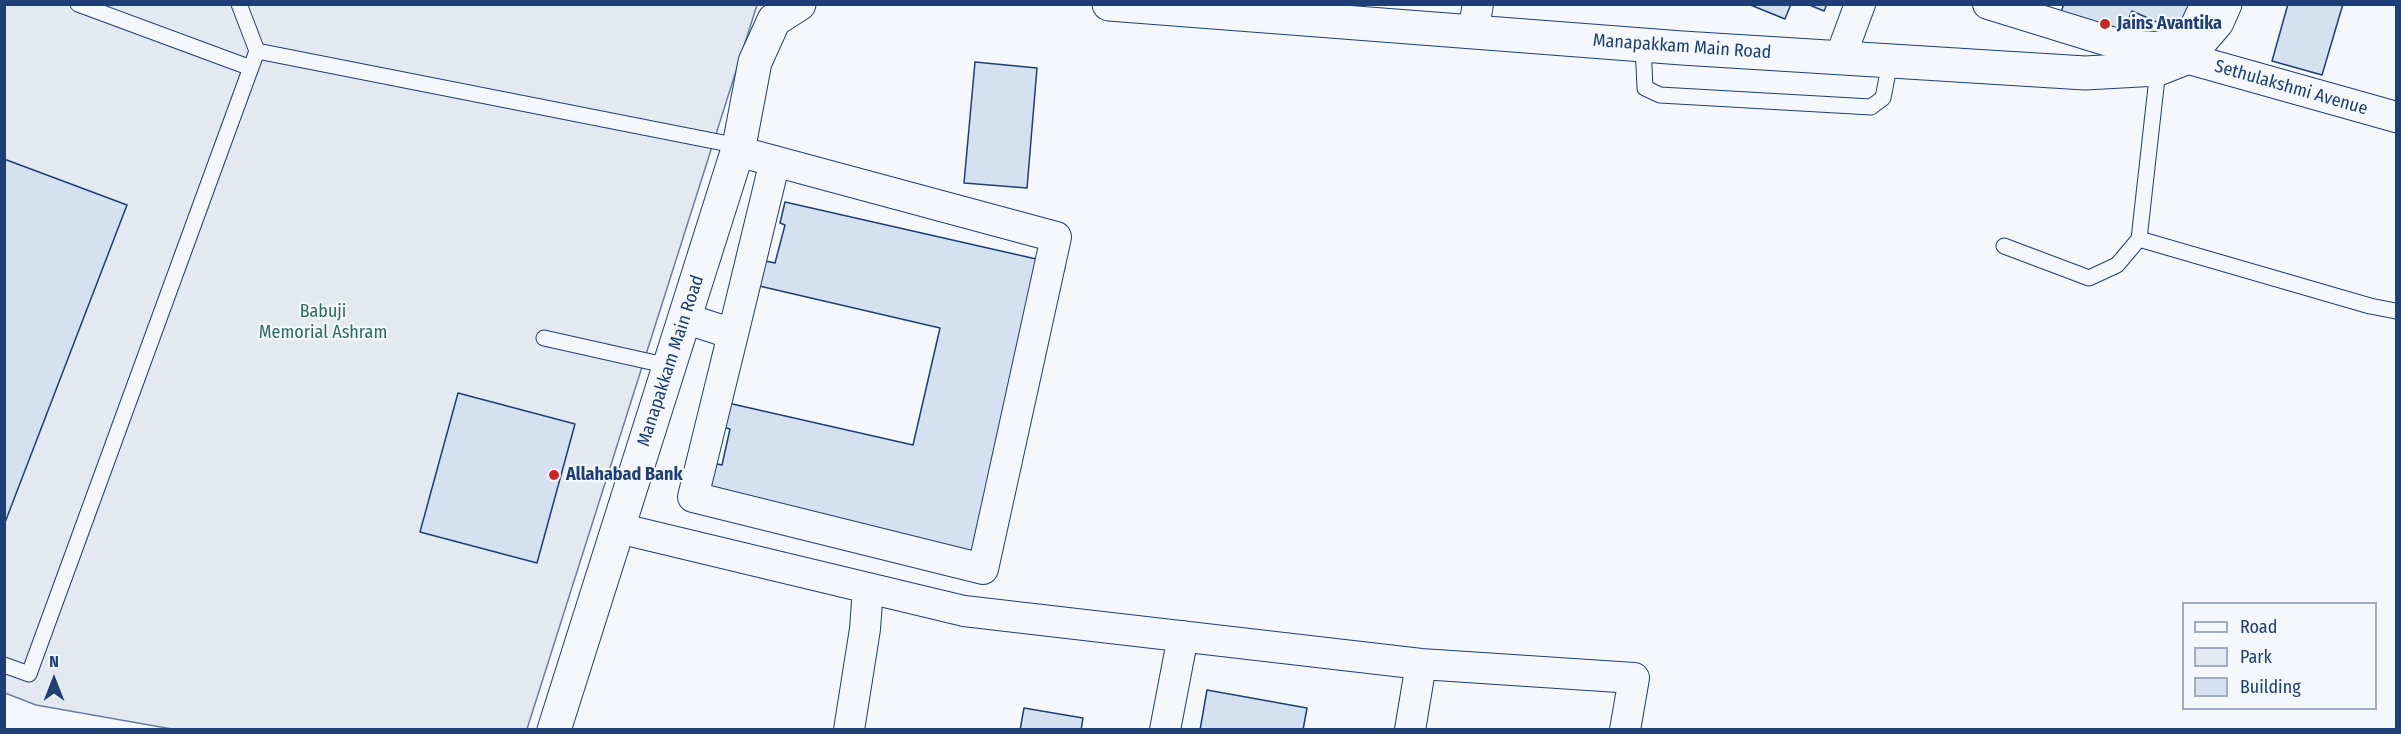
<!DOCTYPE html>
<html>
<head>
<meta charset="utf-8">
<style>
  body { margin:0 }
  #map { position:relative; width:2401px; height:734px; overflow:hidden; background:#f4f7fb; font-family:"Fira Sans Condensed",sans-serif }
  canvas { display:block }
  .frame { position:absolute; inset:0; border:6px solid #1d3f73; pointer-events:none }
  .legend { position:absolute; left:2182px; top:602px; width:195px; height:108px; box-sizing:border-box; background:#f4f7fb; border:2px solid #9eadc5; margin:0; padding:8px 10px; list-style:none; font-size:18px; color:#1d3f73 }
  .legend li { display:flex; align-items:center; gap:12px; height:30px }
  .legend b { width:30px; border:2px solid #9eadc5 }
  .north { position:absolute; left:24px; top:650px; width:60px; height:60px; -webkit-text-stroke:4px #f4f7fb; paint-order:stroke; rotate:0deg; font-size:16px; font-weight:700; line-height:24px; text-align:center; color:#1d3f73 }
  .north::after { content:''; display:block; margin:auto; width:21px; height:27px; background:#1d3f73; clip-path:polygon(50% 0,100% 100%,50% 72%,0 100%) }
</style>
</head>
<body>
<div id="map">
<canvas width="2401" height="734"></canvas>
<div class="frame"></div>
<ul class="legend">
<li><b style="height:8px;background:#f4f7fb"></b>Road</li>
<li><b style="height:16px;background:#e3e9f0"></b>Park</li>
<li><b style="height:16px;background:#d5e0f0"></b>Building</li>
</ul>
<div class="north">N</div>
</div>
<script>
const c = document.querySelector('canvas').getContext('2d');
c.lineJoin = 'round';
function fill(path, color) {
  c.fillStyle = color;
  c.fill(path, 'evenodd');
}
function poly(rows) {
  const path = new Path2D();
  for (const r of rows) {
    path.moveTo(r[0], r[1]);
    for (let i = 2; i < r.length; i += 2) path.lineTo(r[i], r[i + 1]);
  }
  return path;
}
function strokePath(path, color, width, dash) {
  c.strokeStyle = color;
  c.lineWidth = width;
  c.lineCap = dash ? 'butt' : 'round';
  c.setLineDash(dash || []);
  c.stroke(path);
}
function label(font, color, halo, rows, align = 'center') {
  c.font = font + ' "Fira Sans Condensed",sans-serif';
  c.lineWidth = 4.5;
  c.setLineDash([]);
  c.textBaseline = 'middle';
  c.strokeStyle = halo;
  c.fillStyle = color;
  for (const [text, x, y, turn = 0] of rows) {
    c.save();
    c.translate(x, y);
    c.rotate((+turn || 0) * Math.PI / 180);
    c.textAlign = isNaN(turn) ? turn : align;
    if (halo) c.strokeText(text, 0, 0);
    c.fillText(text, 0, 0);
    c.restore();
  }
}
const green = poly([
  [4,5,757,5,527,729,172,729,36,705,5,693,4,5]
]);
const building = poly([
  [1748,4,1791,4,1785,19,1748,4],
  [1807,4,1827,4,1824,11,1807,4],
  [2064,4,2199,4,2186,35,2132,11,2119,39,2060,14,2064,4],
  [2288,4,2343,4,2322,75,2272,61,2288,4],
  [975,62,1037,68,1027,188,964,183,975,62],
  [4,159,127,205,4,525,4,159],
  [785,202,1045,261,977,553,705,492,712,463,722,465,730,429,722,427,728,403,913,445,940,328,755,285,761,260,775,263,785,225,780,223,785,202],
  [458,393,575,424,537,563,420,532,458,393],
  [1207,690,1307,708,1303,730,1200,730,1207,690],
  [1024,708,1083,718,1081,730,1020,730,1024,708]
]);
const lane = poly([
  [78,4,251,68],
  [1643,45,1645,88,1660,95,1871,107,1883,98,1890,62],
  [257,51,739,146],
  [2139,239,2370,306,2396,311],
  [2004,246,2089,278,2117,265,2139,239,2158,69],
  [544,338,669,366],
  [4,665,29,674,257,51,239,4]
]);
const street = poly([
  [1988,4,2121,45,2157,47,2184,40,2193,31,2206,4],
  [1473,32,1478,4],
  [1840,58,1860,4],
  [2186,58,2396,117],
  [684,318,733,334,693,497,983,569,1056,237,737,151],
  [733,334,775,161],
  [618,528,964,611,1421,664,1634,678,1625,730],
  [849,730,865,629,868,588],
  [1165,730,1183,636],
  [1410,730,1421,664]
]);
const secondary = poly([
  [1109,4,1682,48,2085,73,2158,69,2186,58,2217,22,2225,4],
  [554,730,739,146,755,62,774,20,799,4]
]);
const markers = [
  [2105,24,6,"#c62828"],
  [554,475,6,"#c62828"]
];
const poiNames = [
  ["Jains Avantika",2117,24],
  ["Allahabad Bank",566,475]
];
const streetNames = [
  ["Manapakkam Main Road",1682,47,4],
  ["Sethulakshmi Avenue",2291,88,16],
  ["Manapakkam Main Road",671,361,-72]
];
const parkNames = [
  ["Babuji",323,312],
  ["Memorial Ashram",323,333]
];
fill(green, '#e3e9f0');
strokePath(green, '#687fa3', 1.5);
fill(building, '#d5e0f0');
strokePath(building, '#1d3f73', 1.5);
strokePath(lane, '#1d3f73', 17);
strokePath(street, '#1d3f73', 32);
strokePath(secondary, '#1d3f73', 35);
strokePath(lane, '#f4f7fb', 15);
strokePath(street, '#f4f7fb', 30);
strokePath(secondary, '#f4f7fb', 33);
for (const [x, y, r, color] of markers) {
  const dot = new Path2D();
  dot.arc(x, y, r, 0, 2 * Math.PI);
  c.fillStyle = color;
  c.fill(dot);
  strokePath(dot, '#f4f7fb', 2);
}
label('bold 18px', '#1d3f73', '#f4f7fb', poiNames, 'left');
label('18px', '#1d3f73', '#f4f7fb', streetNames);
label('18px', '#2c6c60', '#f4f7fb', parkNames);
</script>
</body>
</html>
